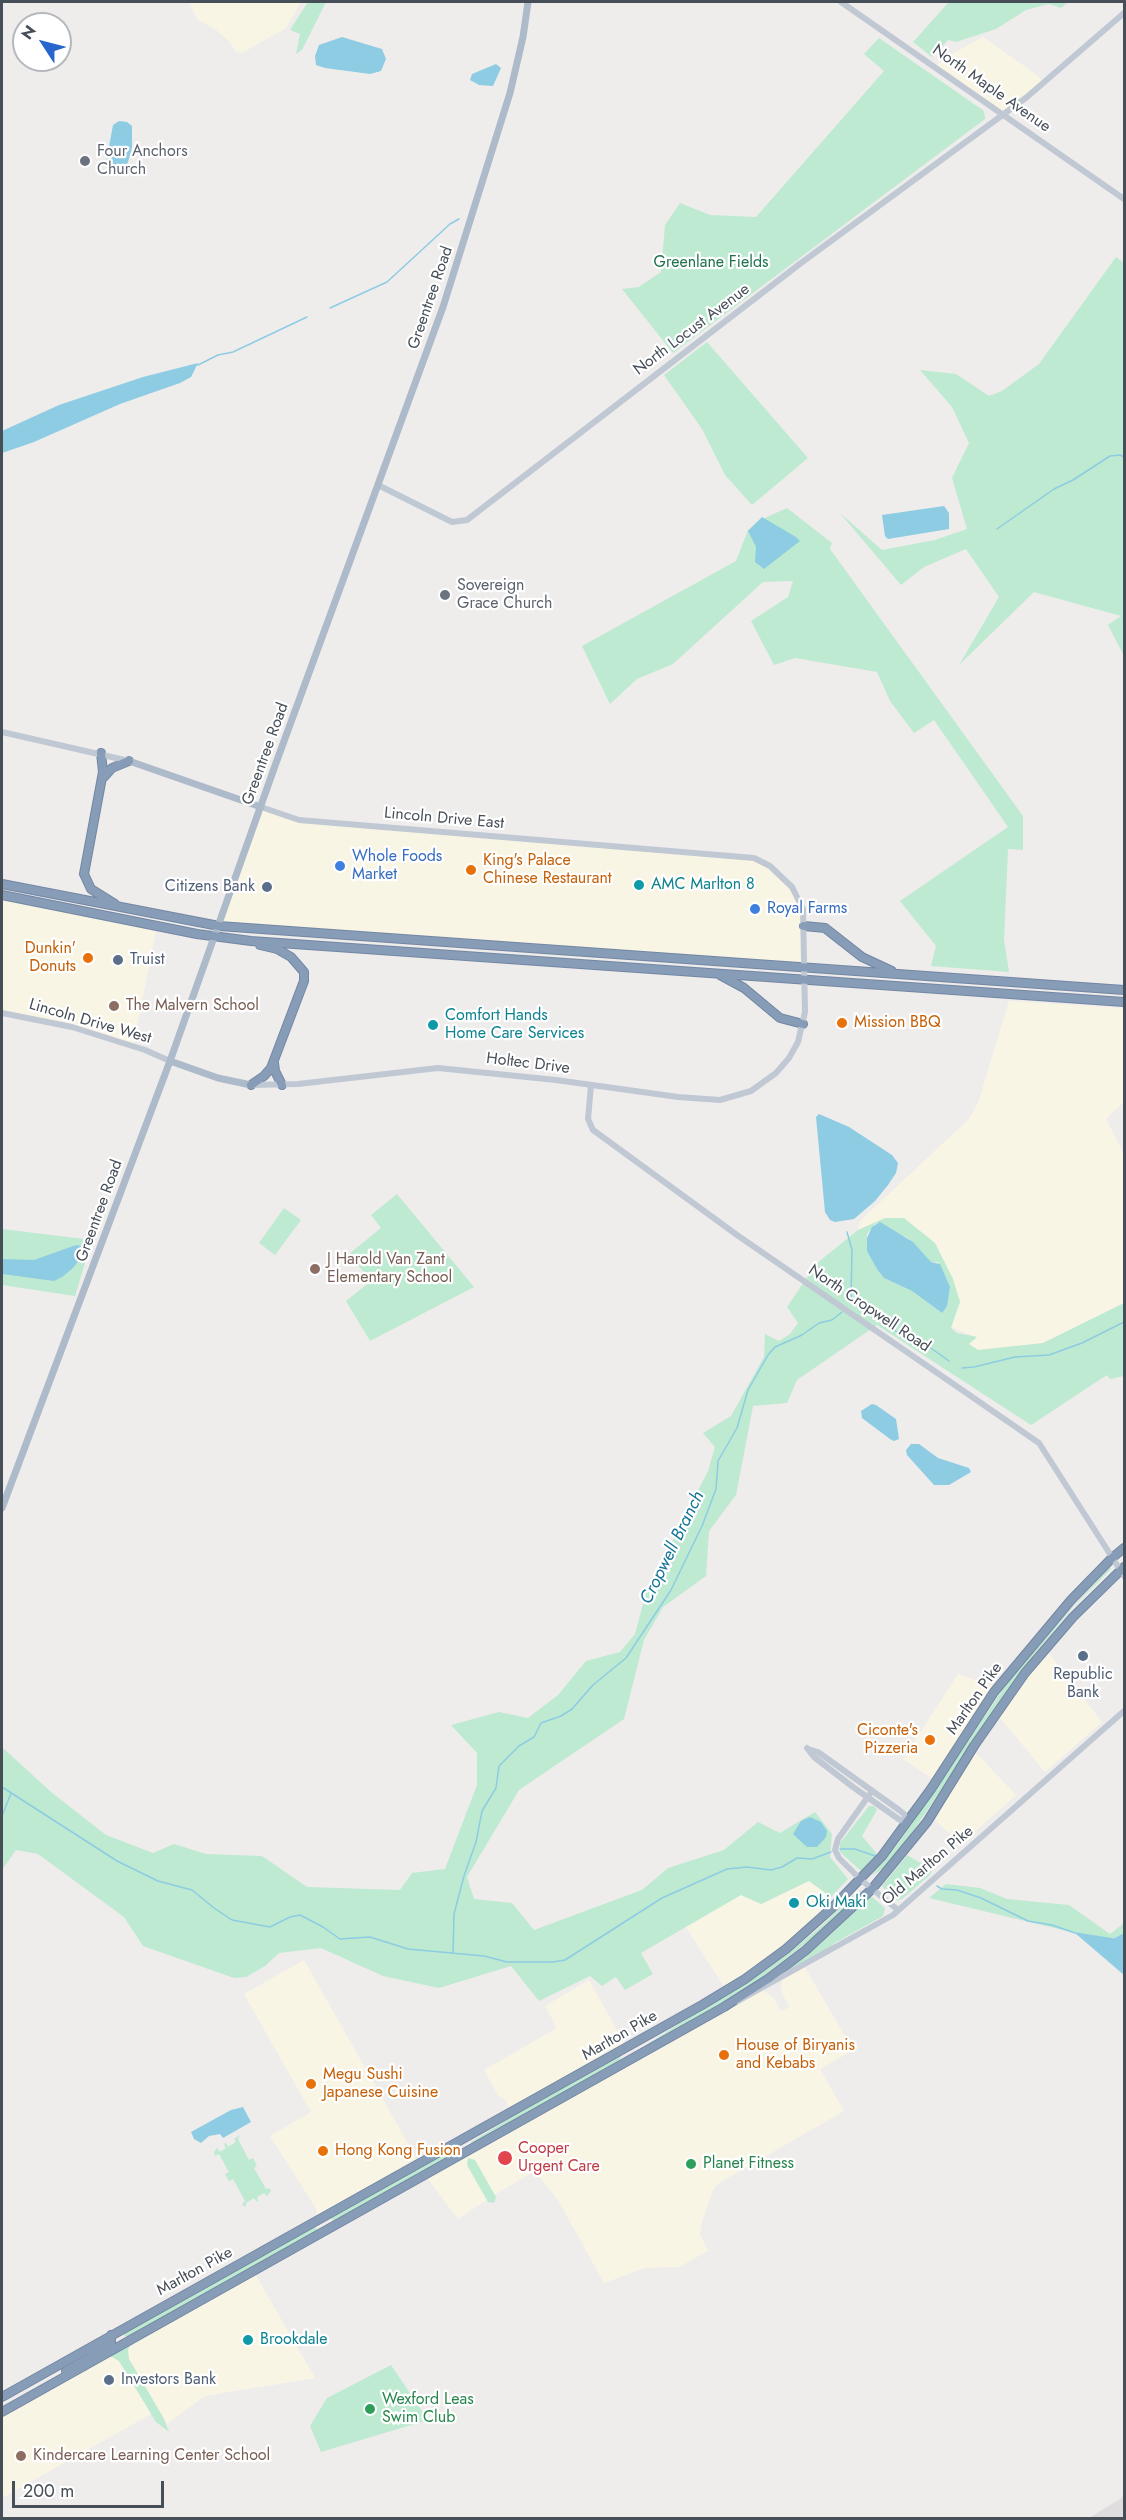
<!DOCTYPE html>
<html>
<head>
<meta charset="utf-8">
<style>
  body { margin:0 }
  #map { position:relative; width:1126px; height:2520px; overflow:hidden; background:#efecec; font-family:Jost,sans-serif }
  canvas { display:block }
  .frame { position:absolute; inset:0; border:3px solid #464e57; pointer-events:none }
  .north { position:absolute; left:12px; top:12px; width:60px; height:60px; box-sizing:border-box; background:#fff; border:2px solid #b5b8bc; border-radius:50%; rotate:306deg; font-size:16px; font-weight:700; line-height:24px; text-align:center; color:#464e57 }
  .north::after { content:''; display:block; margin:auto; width:21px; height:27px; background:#2866cd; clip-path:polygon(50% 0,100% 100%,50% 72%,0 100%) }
  .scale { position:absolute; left:12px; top:2481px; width:152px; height:27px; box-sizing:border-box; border:3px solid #464e57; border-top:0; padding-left:8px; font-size:18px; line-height:21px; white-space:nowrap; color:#464e57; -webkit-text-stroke:4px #fff; paint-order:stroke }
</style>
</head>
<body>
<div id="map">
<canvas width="1126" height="2520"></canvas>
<div class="frame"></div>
<div class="north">N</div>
<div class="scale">200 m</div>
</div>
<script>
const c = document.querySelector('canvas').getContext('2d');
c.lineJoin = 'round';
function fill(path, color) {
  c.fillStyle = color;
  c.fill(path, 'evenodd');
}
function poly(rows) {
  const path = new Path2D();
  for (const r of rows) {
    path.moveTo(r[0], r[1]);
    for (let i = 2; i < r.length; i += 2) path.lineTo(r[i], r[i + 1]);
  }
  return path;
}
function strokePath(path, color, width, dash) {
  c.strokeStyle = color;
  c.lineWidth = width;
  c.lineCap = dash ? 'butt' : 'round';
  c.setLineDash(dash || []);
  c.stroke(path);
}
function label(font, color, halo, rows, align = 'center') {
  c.font = font + ' Jost,sans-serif';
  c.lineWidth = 4.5;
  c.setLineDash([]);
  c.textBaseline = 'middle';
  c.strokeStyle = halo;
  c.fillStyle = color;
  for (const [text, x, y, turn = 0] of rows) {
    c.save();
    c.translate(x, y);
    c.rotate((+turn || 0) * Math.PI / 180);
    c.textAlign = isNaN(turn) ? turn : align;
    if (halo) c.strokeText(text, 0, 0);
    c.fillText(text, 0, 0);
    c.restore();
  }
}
const commercial = poly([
  [189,2,301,2,286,28,242,53,236,52,230,42,215,29,197,19],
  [983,37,1037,75,1044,83,1003,114,933,66,946,60,952,54],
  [261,807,299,820,754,858,770,866,792,887,803,909,804,968,219,926],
  [2,895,157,926,133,1046,85,1031,2,1013],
  [1009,1001,1124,1008,1124,1102,1106,1119,1124,1154,1124,1303,1043,1343,978,1350,968,1344,976,1337,951,1327,960,1301,919,1231,904,1218,885,1218,858,1230,860,1221,969,1119,978,1103],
  [1047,1651,1102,1722,1045,1772,1002,1720,995,1718],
  [958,1674,991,1685,999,1685,936,1781,903,1759],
  [976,1753,1016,1795,961,1844,934,1819],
  [809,1881,831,1897,832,1908,786,1949,726,1990,686,1927,741,1895,762,1904],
  [304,1960,419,2163,315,2220,317,2210,270,2136,311,2112,244,1994],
  [804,1966,853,2050,820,2069,844,2111,719,2183,713,2190,702,2222,700,2234,708,2251,679,2267,645,2268,604,2283,558,2200,535,2171,494,2195,475,2160,467,2165,487,2200,458,2219,425,2175,692,2025,762,1990,773,1997,781,2011,790,2007,781,1992,782,1979],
  [589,1980,627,2048,512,2112,505,2099,498,2095,484,2070,557,2028,545,2006],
  [254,2272,315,2378,205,2396,167,2424,129,2359,128,2350,132,2340],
  [110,2356,115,2357,123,2365,151,2414,2,2498,2,2412]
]);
const education = poly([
  [1124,2495,1124,2518,1089,2518,1120,2499]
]);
const green = poly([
  [308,2,326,2,302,50,296,54,300,34,290,30],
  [949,2,1068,2,1061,8,1049,4,1026,10,996,29,956,42,948,40,932,57,913,42],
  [879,38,984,111,985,119,673,353,622,289,639,287,661,272,665,225,680,203,710,215,756,217,884,71,864,54],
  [1116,257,1124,263,1124,656,1108,625,1121,616,1034,592,959,665,999,597,966,549,924,567,901,585,840,513,882,550,935,540,967,529,952,478,969,443,952,407,920,370,956,374,989,396,1002,391,1039,364],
  [707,342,808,458,752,505,725,475,702,429,664,375],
  [787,508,832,543,830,549,1023,816,1023,850,1008,849,1004,940,1009,972,931,966,936,946,900,901,1008,827,934,720,914,733,890,701,877,672,795,658,774,665,751,621,788,597,793,581,763,582,673,664,637,679,610,704,582,646,736,561,748,530,758,521],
  [397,1194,474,1287,370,1341,346,1301,371,1281,349,1254,381,1228,371,1215],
  [284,1208,301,1220,275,1255,259,1243],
  [885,1218,904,1218,935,1243,953,1279,960,1302,951,1328,957,1333,977,1337,969,1344,978,1350,1043,1343,1124,1303,1124,1376,1110,1379,1107,1375,1031,1425,877,1325,797,1380,787,1403,753,1406,736,1495,709,1531,706,1576,663,1607,644,1640,624,1719,519,1790,467,1877,474,1899,512,1903,534,1930,642,1890,668,1868,724,1850,758,1822,780,1833,815,1812,832,1834,830,1857,848,1879,831,1897,809,1881,761,1904,741,1895,641,1953,653,1974,625,1990,616,1977,602,1986,590,1976,539,2001,511,1966,439,1988,383,1976,321,1948,279,1953,265,1966,246,1977,234,1978,143,1946,124,1917,38,1854,16,1850,2,1870,2,1747,51,1792,106,1835,153,1853,174,1844,206,1854,262,1856,307,1887,400,1890,412,1873,445,1869,477,1785,477,1753,451,1725,499,1712,528,1718,558,1695,586,1661,620,1652,635,1634,646,1593,708,1471,715,1447,703,1433,731,1416,764,1357,765,1334,779,1341,790,1334,798,1323,787,1307,816,1264,858,1230],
  [876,1223,908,1238,931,1262,938,1262,950,1287,942,1313,912,1291,884,1278,877,1269,867,1245,867,1234],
  [2,1229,92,1240,75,1296,2,1285],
  [1110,1567,1111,1569,1073,1607,1025,1666,907,1840,884,1868,871,1876,898,1844,1008,1682,1046,1635],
  [869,1806,874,1806,877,1810,862,1836,877,1854,861,1871,840,1852,840,1843],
  [907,1855,932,1870,930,1875,902,1899,897,1900,893,1899,882,1886],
  [946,1884,980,1888,1007,1899,1069,1905,1110,1934,1124,1923,1124,1933,1113,1939,1075,1933,929,1898],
  [863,1889,825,1928,756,1982,716,2008,627,2057,780,1960,818,1929,856,1893],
  [871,1896,885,1908,883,1916,833,1944,830,1949,781,1975,820,1944],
  [622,2055,618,2063,471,2144,471,2142,539,2100],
  [240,2135,238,2139,249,2160,253,2158,257,2166,254,2168,266,2189,269,2188,271,2191,267,2196,264,2193,257,2197,258,2201,257,2202,254,2198,246,2203,246,2207,242,2205,245,2201,233,2179,229,2181,225,2174,229,2172,219,2154,215,2156,214,2152,217,2148,220,2152,226,2148,224,2144,226,2143,228,2147,236,2142,234,2139],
  [453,2149,458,2149,458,2152,336,2220,331,2220,333,2216],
  [468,2158,475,2160,496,2197,494,2203,488,2202,467,2165],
  [313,2227,317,2228,316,2232,130,2336,124,2336,126,2331],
  [132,2340,128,2350,129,2359,163,2417,169,2432,156,2422,119,2361,110,2356],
  [391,2365,428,2420,321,2452,310,2426,327,2398]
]);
const water = poly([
  [342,37,382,49,386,59,381,71,370,74,325,68,316,65,315,56,319,45],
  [496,64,501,68,493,86,479,85,470,80,472,74],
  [119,121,127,122,132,126,132,148,126,169,112,171,106,168,106,163,113,125],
  [198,363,191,377,180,383,120,404,34,442,2,453,2,431,59,405,143,377],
  [944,506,949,513,949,529,888,539,885,536,882,515],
  [762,517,796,537,800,541,764,569,755,562,756,547,748,531],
  [819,1114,849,1127,892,1155,898,1163,896,1173,888,1185,875,1201,854,1219,835,1222,830,1220,825,1212,816,1117],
  [880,1222,913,1242,931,1262,940,1264,950,1287,947,1306,942,1313,912,1291,884,1278,877,1269,867,1251,867,1238,872,1227],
  [76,1245,86,1247,86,1251,73,1268,62,1277,54,1281,2,1274,2,1259,34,1260],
  [872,1404,876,1405,896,1419,899,1439,894,1441,890,1439,862,1418,861,1411],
  [911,1444,919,1444,938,1458,969,1468,971,1472,949,1485,934,1485,907,1455,906,1450],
  [810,1817,821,1822,827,1831,826,1837,817,1847,807,1847,793,1834,801,1821],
  [1075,1933,1113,1939,1124,1933,1124,1975],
  [243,2107,251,2122,223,2138,220,2134,209,2136,201,2143,194,2139,191,2132,231,2110]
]);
const stream = poly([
  [330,308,387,282,450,224,459,219],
  [198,365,218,355,233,352,307,317],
  [997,529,1054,489,1073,480,1110,456,1120,455,1124,457],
  [847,1232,852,1250,851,1299],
  [851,1300,907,1339,928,1346,949,1361],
  [962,1368,974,1367,1015,1357,1049,1355,1082,1343,1124,1322],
  [2,1787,117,1861,158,1881,192,1890,214,1908,232,1920,270,1927,290,1917,300,1915,323,1927,340,1939,370,1937,408,1949,484,1956,507,1962,553,1962,565,1960,662,1898,727,1869,747,1867,771,1870,782,1867,797,1858,812,1859,831,1852],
  [2,1816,11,1793],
  [840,1849,855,1849,875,1856],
  [937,1886,942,1889,957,1890,981,1898,1028,1921,1052,1925,1075,1933,1113,1939],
  [453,1952,454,1914,464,1876,476,1842,482,1811,496,1788,499,1766,519,1746,534,1737,541,1723,561,1716,572,1709,593,1685,626,1658,671,1590,702,1526,716,1489,718,1461,737,1428,748,1390,768,1355,775,1347,802,1335,819,1323,832,1320,842,1312]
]);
const secondary = poly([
  [841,2,1124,199],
  [378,485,452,522,467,520,801,263,1027,97,1124,13],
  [2,732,129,761],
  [2,1013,72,1027,145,1050,170,1061],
  [251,1085,298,1084,438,1068,556,1080,678,1097,720,1100,751,1091,776,1073,789,1058,798,1042,805,1012,803,909,792,887,770,866,754,858,299,820,261,807],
  [591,1085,588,1119,593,1130,737,1235,1039,1443,1124,1576],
  [807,1748,814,1757,853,1787,900,1820,908,1822],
  [808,1749,818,1752,899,1810,904,1814,906,1820],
  [872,1791,838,1839,835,1850,839,1858,860,1879,898,1910],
  [738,2001,893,1915,1124,1711]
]);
const primary = poly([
  [129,761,261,807],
  [170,1061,218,1078,251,1085],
  [2,1508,170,1061,276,763,443,307,510,93,523,37,528,2]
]);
const highway = poly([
  [101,753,103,772,84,874,91,889,115,904],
  [104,777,112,768,129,761],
  [2,884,219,926,1124,990],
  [2,895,197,934,251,941,1124,1002],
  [804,926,825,928,862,957,892,971],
  [720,975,744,988,780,1018,803,1024],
  [274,1063,275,1071,282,1085],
  [251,1085,264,1076,271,1068,304,981,304,972,291,957,277,949,260,945],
  [66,2371,111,2345,111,2335],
  [2,2397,702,2005,745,1979,786,1949,832,1908,882,1856,931,1789,994,1692,1071,1600,1112,1558,1124,1548],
  [2,2412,724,2007,768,1979,806,1950,872,1889,927,1822,974,1746,1025,1673,1073,1617,1124,1567]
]);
const markers = [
  [85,161,6,"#6b7280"],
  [445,595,6,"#6b7280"],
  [340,866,6,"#3f7fe0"],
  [471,870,6,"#e8710a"],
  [639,885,6,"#0f9aa8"],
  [267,887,6,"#5c6f8a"],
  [755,909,6,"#3f7fe0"],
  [88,958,6,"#e8710a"],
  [118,960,6,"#5c6f8a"],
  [114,1006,6,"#8d6e63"],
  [842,1023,6,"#e8710a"],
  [433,1025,6,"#0f9aa8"],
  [315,1269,6,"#8d6e63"],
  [1083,1656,6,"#5c6f8a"],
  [930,1740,6,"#e8710a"],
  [794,1903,6,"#0f9aa8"],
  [724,2055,6,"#e8710a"],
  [311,2084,6,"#e8710a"],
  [323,2151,6,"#e8710a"],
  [505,2158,8,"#e0444e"],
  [691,2164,6,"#2e9e5b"],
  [248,2340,6,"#0f9aa8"],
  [109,2380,6,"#5c6f8a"],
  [370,2409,6,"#2e9e5b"],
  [21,2456,6,"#8d6e63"]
];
const streetNames = [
  ["North Maple Avenue",991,89,35],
  ["Greentree Road",431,298,-71],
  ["North Locust Avenue",692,330,-37],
  ["Greentree Road",266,754,-70],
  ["Lincoln Drive East",444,819,5],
  ["Lincoln Drive West",90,1022,16],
  ["Holtec Drive",528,1064,7],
  ["Greentree Road",100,1211,-70],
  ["North Cropwell Road",869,1309,34],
  ["Marlton Pike",975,1699,-55],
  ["Old Marlton Pike",928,1866,-40],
  ["Marlton Pike",620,2036,-30],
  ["Marlton Pike",195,2272,-29]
];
const worshipNames = [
  ["Four Anchors",97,152],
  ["Church",97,170],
  ["Sovereign",457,586],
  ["Grace Church",457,604]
];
const parkNames = [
  ["Greenlane Fields",711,263]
];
const shopNames = [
  ["Whole Foods",352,857],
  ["Market",352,875],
  ["Royal Farms",767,909]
];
const foodNames = [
  ["King's Palace",483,861],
  ["Chinese Restaurant",483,879],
  ["Dunkin'",76,949,"right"],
  ["Donuts",76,967,"right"],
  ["Mission BBQ",854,1023],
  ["Ciconte's",918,1731,"right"],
  ["Pizzeria",918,1749,"right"],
  ["House of Biryanis",736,2046],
  ["and Kebabs",736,2064],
  ["Megu Sushi",323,2075],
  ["Japanese Cuisine",323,2093],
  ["Hong Kong Fusion",335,2151]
];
const cultureNames = [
  ["AMC Marlton 8",651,885],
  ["Comfort Hands",445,1016],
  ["Home Care Services",445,1034],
  ["Oki Maki",806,1903],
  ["Brookdale",260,2340]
];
const serviceNames = [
  ["Citizens Bank",255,887,"right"],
  ["Truist",130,960],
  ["Republic",1083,1675,"center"],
  ["Bank",1083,1693,"center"],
  ["Investors Bank",121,2380]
];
const educationNames = [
  ["The Malvern School",126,1006],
  ["J Harold Van Zant",327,1260],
  ["Elementary School",327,1278],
  ["Kindercare Learning Center School",33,2456]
];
const healthNames = [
  ["Cooper",518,2149],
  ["Urgent Care",518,2167]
];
const leisureNames = [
  ["Planet Fitness",703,2164],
  ["Wexford Leas",382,2400],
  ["Swim Club",382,2418]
];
const waterNames = [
  ["Cropwell Branch",673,1548,-64]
];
fill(commercial, '#f9f5e5');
fill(education, '#dfdddd');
fill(green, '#bdead1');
fill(water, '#8dcce3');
strokePath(stream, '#8dcce3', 1.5);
strokePath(highway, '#7387a3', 10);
strokePath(secondary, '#c0c8d4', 6);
strokePath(primary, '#adbac9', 7);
strokePath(highway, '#879cb7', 8);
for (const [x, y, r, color] of markers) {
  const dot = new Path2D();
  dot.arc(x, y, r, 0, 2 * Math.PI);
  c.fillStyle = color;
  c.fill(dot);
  strokePath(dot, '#fff', 2);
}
label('16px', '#464e57', '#fff', streetNames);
label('16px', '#5b616d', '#fff', worshipNames, 'left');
label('16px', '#1e724d', '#fff', parkNames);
label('16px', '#366cbe', '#fff', shopNames, 'left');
label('16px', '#c56008', '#fff', foodNames, 'left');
label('16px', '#0d838f', '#fff', cultureNames, 'left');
label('16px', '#4e5e75', '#fff', serviceNames, 'left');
label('16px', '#785e54', '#fff', educationNames, 'left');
label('16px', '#be3a42', '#fff', healthNames, 'left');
label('16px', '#27864d', '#fff', leisureNames, 'left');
label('italic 18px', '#187699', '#fff', waterNames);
</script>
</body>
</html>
